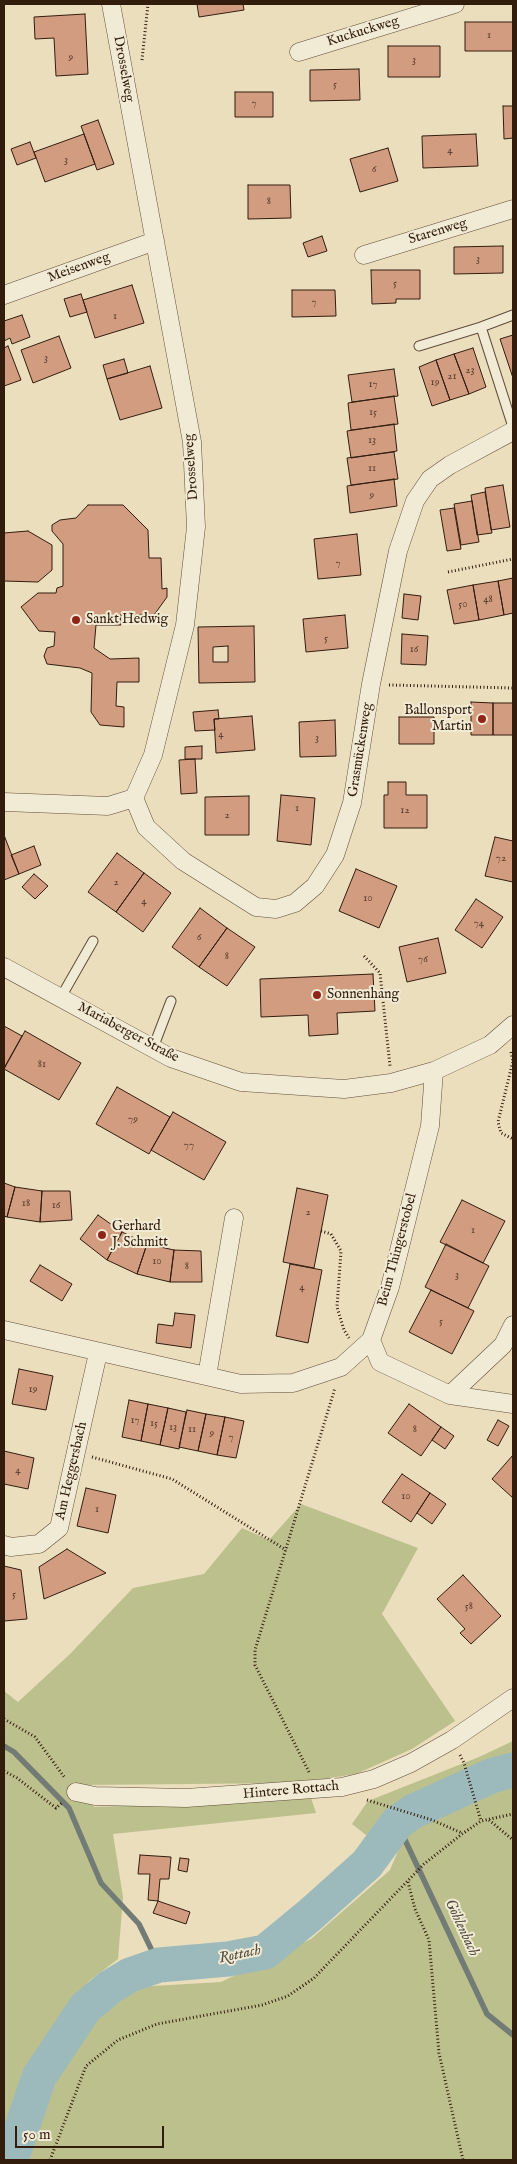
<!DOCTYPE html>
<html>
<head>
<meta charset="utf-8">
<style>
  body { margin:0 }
  #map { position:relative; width:517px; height:2164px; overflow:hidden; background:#eadebd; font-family:"IM FELL English",serif }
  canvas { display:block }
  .frame { position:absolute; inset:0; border:5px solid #321d0d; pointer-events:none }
  .scale { position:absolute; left:15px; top:2126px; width:149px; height:22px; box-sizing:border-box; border:2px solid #321d0d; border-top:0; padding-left:6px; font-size:15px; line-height:18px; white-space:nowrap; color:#321d0d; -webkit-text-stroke:4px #f1ead4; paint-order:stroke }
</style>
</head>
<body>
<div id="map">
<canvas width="517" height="2164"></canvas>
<div class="frame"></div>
<div class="scale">50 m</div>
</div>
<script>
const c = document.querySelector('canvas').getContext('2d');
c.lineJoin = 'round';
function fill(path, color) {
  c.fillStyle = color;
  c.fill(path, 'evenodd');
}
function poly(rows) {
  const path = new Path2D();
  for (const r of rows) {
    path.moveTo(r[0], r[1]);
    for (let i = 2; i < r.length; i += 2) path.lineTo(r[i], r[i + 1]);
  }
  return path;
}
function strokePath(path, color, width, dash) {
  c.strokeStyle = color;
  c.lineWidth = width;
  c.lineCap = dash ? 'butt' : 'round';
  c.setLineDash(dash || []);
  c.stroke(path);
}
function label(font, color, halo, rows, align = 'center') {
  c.font = font + ' "IM FELL English",serif';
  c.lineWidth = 4;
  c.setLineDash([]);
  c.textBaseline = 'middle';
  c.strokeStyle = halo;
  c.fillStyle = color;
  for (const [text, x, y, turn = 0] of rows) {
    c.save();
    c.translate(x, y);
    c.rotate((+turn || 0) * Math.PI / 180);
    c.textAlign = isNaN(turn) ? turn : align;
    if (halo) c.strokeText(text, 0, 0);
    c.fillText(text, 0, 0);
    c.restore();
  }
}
const green = poly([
  [301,1504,418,1548,382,1614,455,1721,412,1749,356,1774,297,1783,79,1785,94,1807,311,1798,316,1813,113,1834,123,1897,118,1959,89,1981,75,1998,101,2003,135,1987,221,1982,311,1939,390,1870,409,1825,366,1835,352,1824,368,1801,479,1757,513,1741,513,2160,4,2160,4,1691,18,1702,70,1654,133,1588,204,1574,242,1528,269,1540]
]);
const stream = poly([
  [4,1746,14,1752,69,1808,101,1883,139,1924,159,1965],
  [397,1823,487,2014,513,2035]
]);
const river = poly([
  [11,2160,39,2077,85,2008,110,1987,130,1975,159,1965,228,1959,265,1952,310,1915,367,1864,397,1823,412,1812,491,1776,513,1770]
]);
const building = poly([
  [197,4,243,4,244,10,199,17,197,4],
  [85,14,88,74,56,76,54,38,35,39,34,17,85,14],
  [465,22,513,22,513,51,465,51,465,22],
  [388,46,440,46,440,77,388,77,388,46],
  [359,69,360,100,310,101,310,70,359,69],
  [235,92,273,92,273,117,235,117,235,92],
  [503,106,513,106,513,138,504,139,503,106],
  [98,120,114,164,97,170,81,126,98,120],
  [84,134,95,164,45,182,34,152,84,134],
  [476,134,478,166,423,168,422,136,476,134],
  [30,142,36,158,17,165,11,149,30,142],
  [388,148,398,181,360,192,350,159,388,148],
  [248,185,290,185,291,218,248,219,248,185],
  [322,236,327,251,308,257,303,243,322,236],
  [503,246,503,273,454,274,454,247,503,246],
  [371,270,420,270,420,299,396,299,396,303,372,304,371,270],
  [132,285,144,323,95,338,83,300,132,285],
  [292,290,335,290,336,316,292,317,292,290],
  [81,294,87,312,70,317,64,299,81,294],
  [22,315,30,337,12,344,10,338,4,341,4,321,22,315],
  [513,335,513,378,500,339,513,335],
  [59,336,71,368,33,383,21,350,59,336],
  [8,346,21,380,4,386,4,348,8,346],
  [473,348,486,387,469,394,454,354,473,348],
  [454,354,469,394,450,400,436,360,454,354],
  [124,359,128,373,107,379,103,365,124,359],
  [436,360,450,400,432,406,419,367,436,360],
  [150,366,162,408,120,420,107,379,150,366],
  [394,369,398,396,352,402,348,375,394,369],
  [394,396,398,424,351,430,348,403,394,396],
  [394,424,397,451,351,458,347,431,394,424],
  [394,452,398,479,351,485,347,458,394,452],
  [394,479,397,506,350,513,347,486,394,479],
  [503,485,510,527,491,530,485,488,503,485],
  [485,492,492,533,477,535,471,495,485,492],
  [472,501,479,542,461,545,454,504,472,501],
  [88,505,123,505,148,530,149,558,161,558,162,589,167,588,167,597,154,615,120,615,121,625,96,625,94,648,110,659,139,658,139,682,117,682,116,706,124,707,124,727,100,725,91,712,92,673,80,668,47,664,44,656,47,648,54,646,55,632,39,631,21,607,38,593,56,593,57,588,63,586,63,544,52,531,52,525,60,520,76,518,88,505],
  [454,508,461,549,447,551,440,510,454,508],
  [28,531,52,545,52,570,38,582,4,581,4,533,28,531],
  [357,534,361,575,318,579,314,539,357,534],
  [513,578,513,613,504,615,498,581,513,578],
  [498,581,504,615,479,620,473,585,498,581],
  [473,585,479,620,454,624,447,590,473,585],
  [404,594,421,596,418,620,402,618,404,594],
  [345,615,348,648,306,652,303,619,345,615],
  [254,626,255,682,199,683,198,627,254,626],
  [228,646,228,662,213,662,213,647,228,646],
  [402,634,428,636,426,665,401,664,402,634],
  [471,702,493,703,493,735,471,735,471,702],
  [493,703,513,703,513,735,493,735,493,703],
  [218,710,219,719,214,719,215,730,195,731,193,712,218,710],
  [252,716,255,750,216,753,214,719,252,716],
  [399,717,434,717,434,744,399,744,399,717],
  [335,720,336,756,300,757,299,722,335,720],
  [202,746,202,759,185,759,185,747,202,746],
  [195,759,197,793,181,794,179,760,195,759],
  [388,782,406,782,406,795,427,795,427,828,384,828,384,795,388,795,388,782],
  [281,795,315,798,311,845,277,841,281,795],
  [249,796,249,835,205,835,205,797,249,796],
  [4,835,19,874,4,880,4,835],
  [495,837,513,841,513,882,485,876,495,837],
  [34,846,41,865,19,874,11,855,34,846],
  [117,853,144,873,116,912,88,892,117,853],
  [356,869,397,886,379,928,339,911,356,869],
  [144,873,171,893,143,932,116,912,144,873],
  [34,874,48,886,35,899,22,887,34,874],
  [476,899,503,917,482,948,455,930,476,899],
  [200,908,227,928,199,967,172,947,200,908],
  [227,928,255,947,227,986,199,967,227,928],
  [438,938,446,973,407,982,399,947,438,938],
  [373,974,375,1011,337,1013,338,1034,309,1036,308,1015,261,1017,260,979,373,974],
  [4,1026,22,1036,4,1068,4,1026],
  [25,1031,81,1063,59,1100,4,1069,25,1031],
  [117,1087,170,1117,149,1154,96,1124,117,1087],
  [173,1112,226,1142,204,1180,151,1150,173,1112],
  [4,1183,15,1187,7,1217,4,1216,4,1183],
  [15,1187,42,1191,40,1222,7,1217,15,1187],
  [297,1188,328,1195,314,1268,283,1262,297,1188],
  [42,1191,70,1191,72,1220,40,1222,42,1191],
  [462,1200,505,1221,483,1263,440,1242,462,1200],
  [98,1215,122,1232,107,1260,80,1239,98,1215],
  [122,1232,147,1244,137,1274,107,1260,122,1232],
  [147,1244,174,1250,170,1282,137,1274,147,1244],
  [446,1244,489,1266,468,1308,425,1287,446,1244],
  [174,1250,201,1251,202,1282,170,1282,174,1250],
  [290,1264,322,1270,308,1343,276,1336,290,1264],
  [40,1265,72,1284,62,1301,30,1281,40,1265],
  [431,1290,474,1311,452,1354,409,1332,431,1290],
  [175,1313,195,1315,191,1348,156,1343,158,1324,173,1326,175,1313],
  [19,1369,53,1376,46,1410,12,1404,19,1369],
  [129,1400,148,1404,141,1441,122,1437,129,1400],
  [148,1404,168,1408,160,1445,141,1441,148,1404],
  [409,1404,441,1427,421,1456,388,1433,409,1404],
  [168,1408,186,1412,179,1449,160,1445,168,1408],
  [187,1410,206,1414,198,1451,179,1447,187,1410],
  [206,1414,225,1417,217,1455,198,1451,206,1414],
  [225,1417,244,1421,236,1458,217,1455,225,1417],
  [498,1420,509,1426,498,1446,487,1440,498,1420],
  [441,1427,454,1436,445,1449,432,1440,441,1427],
  [4,1451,34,1458,28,1489,4,1484,4,1451],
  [513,1455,513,1498,492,1479,513,1455],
  [402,1474,430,1493,411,1522,382,1502,402,1474],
  [86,1488,116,1495,108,1533,77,1526,86,1488],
  [430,1493,446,1504,432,1524,417,1513,430,1493],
  [67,1549,106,1573,44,1599,39,1567,67,1549],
  [4,1566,21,1570,27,1619,4,1621,4,1566],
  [463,1575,501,1616,471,1644,460,1633,465,1629,437,1599,463,1575],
  [140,1855,171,1857,169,1879,160,1879,158,1901,148,1900,150,1874,138,1874,140,1855],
  [180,1858,189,1859,187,1872,178,1870,180,1858],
  [158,1901,190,1912,186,1924,153,1913,158,1901]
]);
const path = poly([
  [142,60,148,4],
  [448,572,513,559],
  [389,685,513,688],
  [364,956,380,973,390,1066],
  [511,1052,513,1061,498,1122,501,1133,513,1139],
  [321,1231,331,1234,341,1251,337,1307,344,1330,349,1338],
  [92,1457,172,1479,286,1550],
  [4,1719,35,1737,65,1778],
  [460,1755,464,1763,481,1821],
  [4,1771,17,1778,56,1808,63,1802],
  [309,1772,255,1665,255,1650,335,1388],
  [367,1800,432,1820,462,1833],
  [489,1820,513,1840],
  [408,1882,415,1909,429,1940,439,2053,463,2160],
  [50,2160,86,2066,118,2040,157,2024,262,2005,288,1996,314,1978,424,1864,462,1834,481,1821,513,1814]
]);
const service = poly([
  [481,327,513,427],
  [419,346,481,327,513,315],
  [61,997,93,941],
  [153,1048,171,1001]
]);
const minor = poly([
  [299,52,455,4],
  [364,255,513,209],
  [4,295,155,241],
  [134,798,146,827,183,861,256,907,276,909,295,903,315,886,335,855,352,803,371,684,398,551,415,501,430,479,450,465,513,431],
  [4,802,108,806,134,798,153,755,185,625,196,527,192,442,111,4],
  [4,967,171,1058,241,1082,344,1089,391,1083,434,1071,490,1045,513,1025],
  [4,1330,241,1384,293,1383,341,1367,371,1340,390,1287,430,1126,434,1071],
  [371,1340,380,1362,450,1395,513,1404],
  [207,1376,234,1218],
  [450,1395,503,1345,513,1325],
  [4,1545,11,1547,39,1544,59,1528,98,1353],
  [76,1792,95,1796,186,1798,342,1787,374,1779,411,1763,452,1740,513,1698]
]);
const markers = [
  [76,620,5,"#8f2418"],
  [482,719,5,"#8f2418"],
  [317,995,5,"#8f2418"],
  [102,1235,5,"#8f2418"]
];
const numberNames = [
  ["1",489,36],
  ["9",71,58],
  ["3",414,61],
  ["5",335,85],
  ["7",254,104],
  ["4",450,151],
  ["3",66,161],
  ["6",374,170],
  ["8",269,202],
  ["3",478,260],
  ["5",395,284],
  ["7",314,303],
  ["1",115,317],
  ["3",46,359],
  ["23",470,371],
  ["21",452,377],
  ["19",435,383],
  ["17",373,385],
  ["15",373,413],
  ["13",372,441],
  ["11",372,469],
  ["9",372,496],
  ["7",338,564],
  ["48",488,600],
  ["50",463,605],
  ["5",326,639],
  ["16",414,650],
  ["4",221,735],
  ["3",317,739],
  ["1",297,809],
  ["12",405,811],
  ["2",227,816],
  ["72",501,859],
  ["2",116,883],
  ["10",368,899],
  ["4",144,902],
  ["74",479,924],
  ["6",199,938],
  ["8",227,957],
  ["76",423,960],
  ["81",42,1065],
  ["79",133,1120],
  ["77",189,1146],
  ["18",26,1204],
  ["16",56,1206],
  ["2",308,1213],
  ["1",473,1231],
  ["10",157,1262],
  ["8",187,1267],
  ["3",457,1276],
  ["4",302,1288],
  ["5",441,1322],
  ["19",33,1390],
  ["17",135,1421],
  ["15",154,1424],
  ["13",173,1428],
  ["11",192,1430],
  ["8",415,1430],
  ["9",212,1434],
  ["7",231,1438],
  ["4",18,1471],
  ["10",406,1497],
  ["1",97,1510],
  ["5",14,1595],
  ["58",469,1607]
];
const streetNames = [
  ["Kuckuckweg",363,32,-17],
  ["Drosselweg",123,69,80],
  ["Starenweg",438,232,-17],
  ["Meisenweg",79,268,-20],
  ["Drosselweg",192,467,-94],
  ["Grasmückenweg",361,750,-81],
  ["Mariaberger Straße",128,1033,28],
  ["Beim Thingerstobel",398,1250,-75],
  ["Am Heggersbach",72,1471,-77],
  ["Hintere Rottach",291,1791,-5]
];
const poiNames = [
  ["Sankt Hedwig",86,620],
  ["Ballonsport",472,711,"right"],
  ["Martin",472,727,"right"],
  ["Sonnenhang",327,995],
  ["Gerhard",112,1227],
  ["J. Schmitt",112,1243]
];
const waterNames = [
  ["Göhlenbach",461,1928,65],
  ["Rottach",240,1955,-12]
];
fill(green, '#bcc08d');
strokePath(stream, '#727b75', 5.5);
strokePath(river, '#9cbabb', 35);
fill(building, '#d29c81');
strokePath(building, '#321d0d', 1);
strokePath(service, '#604d39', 11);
strokePath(minor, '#604d39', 19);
strokePath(path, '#321d0d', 3, [1, 2.5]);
strokePath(service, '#f1ead4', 9);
strokePath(minor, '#f1ead4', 18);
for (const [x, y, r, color] of markers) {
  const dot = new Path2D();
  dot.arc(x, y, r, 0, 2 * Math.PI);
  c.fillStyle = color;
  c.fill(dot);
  strokePath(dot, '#f1ead4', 2);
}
label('11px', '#5a3d2a', null, numberNames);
label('14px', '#321d0d', '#f1ead4', streetNames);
label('14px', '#321d0d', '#f1ead4', poiNames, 'left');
label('italic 15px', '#524c41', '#f1ead4', waterNames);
</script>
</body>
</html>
